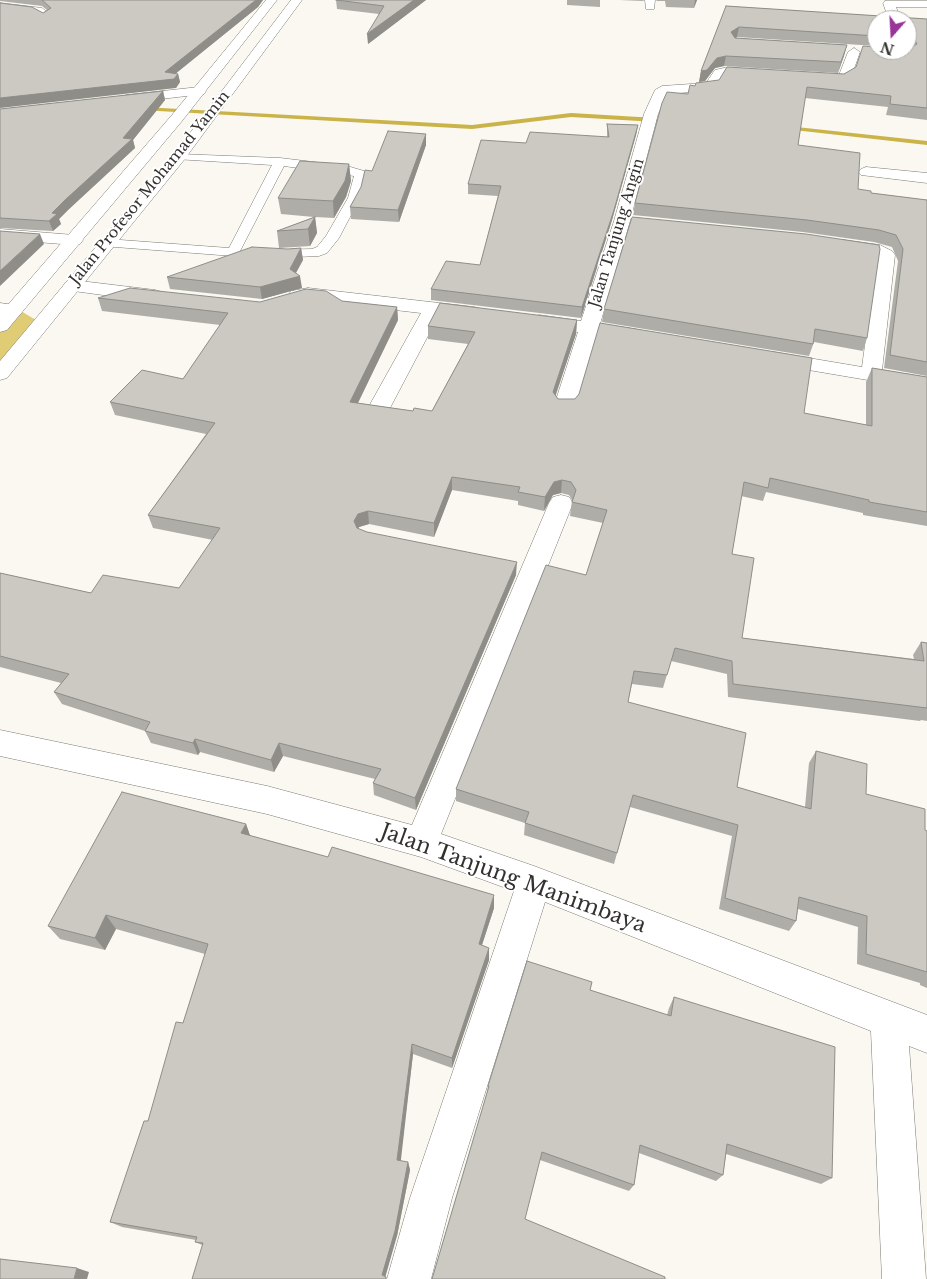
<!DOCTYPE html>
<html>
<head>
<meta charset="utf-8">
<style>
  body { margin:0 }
  #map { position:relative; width:927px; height:1279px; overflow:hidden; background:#faf8f1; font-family:"Libre Baskerville",serif }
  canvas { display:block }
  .north { position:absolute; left:867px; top:10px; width:50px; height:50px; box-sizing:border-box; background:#fff; border:1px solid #adadab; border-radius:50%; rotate:199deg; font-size:14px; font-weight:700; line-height:20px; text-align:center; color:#32312e }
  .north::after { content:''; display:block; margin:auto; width:18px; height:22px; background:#993498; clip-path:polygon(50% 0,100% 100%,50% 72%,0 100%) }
</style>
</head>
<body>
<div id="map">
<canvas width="927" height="1279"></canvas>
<div class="north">N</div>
</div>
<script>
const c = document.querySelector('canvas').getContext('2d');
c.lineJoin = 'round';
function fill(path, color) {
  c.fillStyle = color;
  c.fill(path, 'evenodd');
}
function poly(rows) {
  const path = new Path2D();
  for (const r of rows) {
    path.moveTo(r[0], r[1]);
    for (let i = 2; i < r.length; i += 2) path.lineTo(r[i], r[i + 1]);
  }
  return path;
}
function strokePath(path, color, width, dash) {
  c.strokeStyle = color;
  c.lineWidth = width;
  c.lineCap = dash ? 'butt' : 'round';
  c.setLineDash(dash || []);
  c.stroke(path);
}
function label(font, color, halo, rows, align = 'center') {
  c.font = font + ' "Libre Baskerville",serif';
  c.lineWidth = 4;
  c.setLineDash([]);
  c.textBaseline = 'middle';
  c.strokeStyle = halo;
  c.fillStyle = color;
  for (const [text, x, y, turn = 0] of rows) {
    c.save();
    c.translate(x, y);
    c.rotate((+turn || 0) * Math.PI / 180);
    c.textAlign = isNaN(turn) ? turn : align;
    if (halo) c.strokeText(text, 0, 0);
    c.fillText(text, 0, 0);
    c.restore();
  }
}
const green = poly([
  [0,303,9,304,41,323,0,374]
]);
const stream = poly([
  [143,107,472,125,571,113,656,118,659,120,656,122,571,117,472,129,141,110,143,107],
  [787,126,927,141,927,145,785,129,785,127,787,126]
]);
const service = poly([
  [179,154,280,158,347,166,364,171,366,174,360,198,339,238,327,253,319,256,273,258,266,254,273,250,312,249,317,247,326,236,348,198,354,176,284,166,238,255,233,256,102,246,100,243,107,239,229,248,272,165,175,159,173,157,179,154]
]);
const minor = poly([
  [645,0,655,0,654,9,646,9,645,0],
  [885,1,927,1,927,7,896,7,901,20,889,20,883,3,885,1],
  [0,3,42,8,52,16,46,19,35,13,0,9,0,3],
  [854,48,860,52,850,80,834,84,814,82,807,78,814,74,834,76,839,75,848,52,854,48],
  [724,68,761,70,767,74,761,78,724,76,715,90,667,94,658,114,630,221,600,324,635,329,642,331,645,335,642,339,635,341,597,335,576,406,573,411,565,412,557,411,554,406,578,332,539,327,532,325,529,321,532,317,539,315,581,321,614,221,644,114,655,90,662,86,706,83,715,70,724,68],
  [199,87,206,91,204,94,126,103,119,99,126,95,199,87],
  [866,167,927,173,927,183,861,175,858,172,861,169,866,167],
  [0,229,74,235,80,236,83,240,80,244,74,245,0,239,0,229],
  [844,240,880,245,892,251,895,255,882,370,927,378,927,390,773,364,766,362,763,358,766,354,773,352,862,367,877,257,870,254,838,249,835,245,838,241,844,240],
  [72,280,155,290,162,292,164,296,162,300,155,302,66,290,63,286,66,282,72,280],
  [308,288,474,307,481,309,484,313,481,317,474,319,439,315,390,408,387,413,379,414,371,413,368,408,421,313,308,300,298,301,291,299,289,295,291,291,308,288],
  [0,303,21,306,23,310,21,314,14,316,0,315,0,303],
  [561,495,569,497,573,503,441,834,534,866,927,1015,927,1053,909,1046,926,1279,882,1279,871,1031,545,902,452,1198,431,1279,387,1279,410,1198,514,891,421,857,267,814,0,756,0,730,267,786,412,825,549,503,553,497,561,495]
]);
const primary = poly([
  [266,0,277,0,182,121,7,330,0,332,0,314,172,115,266,0],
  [291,0,302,0,184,160,7,378,0,380,0,361,174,154,291,0]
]);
const wall = poly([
  [0,0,263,0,258,7,176,73,178,74,180,82,176,88,43,13,47,10,42,6,0,1],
  [336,0,426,0,368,44,379,14,337,9],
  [567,0,600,0,600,7,567,5],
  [619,0,644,0,643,1],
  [656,0,697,0,694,8,666,7,665,1,657,1],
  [726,6,927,19,927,120,886,115,888,107,805,98,798,145,858,189,871,193,927,200,927,376,884,368,898,261,892,247,874,242,803,232,633,215,635,203,688,94,695,86,844,74,911,48,909,45,907,45,907,20,877,20,877,46,737,37,736,38,847,45,838,73,724,66,715,68,705,81,699,82,701,71],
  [163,91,165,100,133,140,135,148,68,210,59,219,61,224,53,231,0,228,0,109],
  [607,124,638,125,636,135,612,220,581,318,431,300,431,289,480,265,498,196,468,194,468,184,526,143,607,137],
  [426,134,426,145,399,222,351,219,350,207,372,171],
  [349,164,351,181,346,197,334,218,315,217,317,233,310,246,279,248,277,231,314,217,281,214,278,198],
  [632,217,867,338,863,351,814,342,809,356,602,322,604,309],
  [301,248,303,260,296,273,302,288,262,299,170,289,167,277,288,249],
  [98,298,260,302,342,301,397,307,398,320,358,403,413,411,432,411,468,344,428,339,428,326,577,320,576,334,556,395,558,399,804,413,866,425,866,382,872,368,927,377,927,526,863,515,863,513,766,492,763,501,741,496,732,554,742,638,914,659,913,655,921,642,927,643,927,721,921,720,920,721,728,697,727,674,671,661,663,688,632,684,628,702,737,787,805,807,809,763,816,751,866,794,925,830,927,831,927,988,920,985,920,983,857,964,858,927,798,909,796,921,789,931,719,909,732,836,630,807,614,864,524,835,525,823,456,801,456,789,586,575,603,523,570,516,572,500,569,495,561,493,553,495,544,511,518,505,518,501,452,490,434,537,369,524,359,527,358,529,367,532,516,575,416,810,374,795,373,783,375,779,283,756,274,772,200,752,198,755,151,743,145,731,62,704,54,692,61,683,0,667,0,573,91,593,179,588,213,540,153,528,148,515,206,434,115,415,110,402,183,379,220,325,102,311],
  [246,824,250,836,494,908,482,945,489,960,452,1068,413,1054,400,1161,408,1162,410,1170,397,1236,202,1245,195,1242,196,1240,122,1227,110,1222,148,1121,183,1023,205,954,116,929,105,950,60,939,48,926],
  [590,990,667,1015,669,1008,674,997,832,1178,821,1184,726,1154,723,1175,716,1181,639,1153,634,1185,629,1191,540,1160,432,1279,487,1094,488,1086]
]);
const shadedWall = poly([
  [256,0,263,0,258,7,169,79,178,74,180,82,176,88,0,108,0,98,165,72],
  [414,0,426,0,368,44,367,34],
  [695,0,697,0,694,8],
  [739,27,737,37,729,43,731,32],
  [909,35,912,35,909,45,907,45],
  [847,45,844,56,838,73,841,62],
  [726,56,724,66,715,68,705,81,699,82,701,71,717,58],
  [163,91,165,100,133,140,135,148,68,210,59,219,61,224,53,231,49,221,52,213,123,138],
  [638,125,636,135,612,220,581,318,582,307],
  [426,134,426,145,399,222,398,210],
  [349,164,351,181,346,197,334,218,333,201],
  [315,217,317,233,310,246,308,229],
  [40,234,44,244,0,286,0,271],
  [301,248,303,260,293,278,300,276,302,288,262,299,260,287,290,269],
  [397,307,398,320,352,415,350,402],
  [577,320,576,334,552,405,553,392],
  [452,477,452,490,434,537,434,523],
  [562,480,561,493,553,495,544,511,545,497,554,482],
  [368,511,369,524,359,527,355,534,354,521,358,514],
  [517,562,516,575,416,810,415,798],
  [195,739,200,752,198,755,193,743],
  [279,743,283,756,274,772,271,760],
  [246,824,251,838,241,833],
  [494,895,494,908,478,957,479,944],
  [106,915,116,929,105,950,95,938],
  [489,948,489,960,452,1068,452,1058],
  [412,1044,413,1054,400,1168,397,1160],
  [408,1162,410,1170,397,1236,385,1278,382,1275],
  [77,1268,89,1272,87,1279,74,1279]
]);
const building = poly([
  [42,0,256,0,165,72,178,74,174,79,0,98,0,3,32,7,43,13,51,8,42,0],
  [336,0,414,0,367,34,384,6,336,0],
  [726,6,927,19,927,108,890,104,891,96,807,87,798,145,860,153,858,189,871,191,871,193,927,200,927,362,890,355,903,249,896,235,879,230,807,220,635,203,662,103,667,92,688,94,690,85,695,86,696,83,719,80,727,67,844,74,856,67,863,46,877,47,877,50,907,50,907,49,909,49,917,44,912,35,909,35,909,38,907,38,907,20,877,20,877,36,739,27,731,32,735,38,847,45,841,62,726,56,717,58,707,70,701,71,726,6],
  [163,91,123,138,132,139,65,200,52,213,57,214,49,221,0,218,0,109,163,91],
  [607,124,638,125,614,210,582,307,431,289,446,261,480,265,501,186,468,184,481,140,526,143,530,132,609,137,607,124],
  [388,131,426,134,398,210,350,207,361,187,365,170,372,171,388,131],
  [300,161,349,164,345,181,333,201,278,198,300,161],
  [315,217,308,229,277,231,315,217],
  [632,217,806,234,879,245,880,249,867,338,815,329,813,344,604,309,632,217],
  [0,231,40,234,0,271,0,231],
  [252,247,288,249,301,248,290,269,300,276,260,287,167,277,252,247],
  [130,288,260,302,306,289,326,291,342,301,397,307,350,402,413,411,414,408,432,411,475,332,428,326,440,303,577,320,553,392,558,399,575,399,579,394,600,323,812,358,804,413,872,426,872,368,927,377,927,512,869,502,869,500,770,478,768,488,744,482,732,554,754,558,742,638,924,661,921,642,927,643,927,708,733,684,732,661,675,648,667,675,634,671,628,702,746,733,737,787,811,809,816,751,867,764,866,794,925,809,925,830,927,831,927,972,866,954,867,916,799,897,796,921,725,898,738,825,633,795,617,853,525,823,529,812,456,789,546,565,586,575,607,510,572,502,576,490,571,482,562,480,554,482,545,497,518,492,520,487,452,477,434,523,368,511,358,514,354,521,357,528,367,532,517,562,415,798,373,783,381,769,279,743,271,760,195,739,193,743,145,731,150,722,54,692,69,674,0,656,0,573,91,593,103,575,179,588,220,528,148,515,215,423,110,402,142,370,183,379,228,313,98,298,130,288],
  [122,792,246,824,241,833,328,857,332,847,494,895,479,944,489,948,452,1058,412,1044,397,1160,408,1162,395,1231,382,1275,386,1277,386,1279,192,1279,203,1243,195,1242,197,1237,110,1222,144,1121,148,1121,176,1022,183,1023,208,944,106,915,95,938,48,926,122,792],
  [527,961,592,982,590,990,671,1016,674,997,835,1047,832,1178,727,1144,723,1175,640,1145,634,1185,542,1152,525,1219,665,1277,665,1279,432,1279,489,1086,488,1086,527,961],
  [0,1259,77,1268,74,1279,0,1279,0,1259]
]);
const farStreetnames = [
  ["Jalan Profesor Mohamad Yamin",150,188,-51],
  ["Jalan Tanjung Angin",617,233,-73]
];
const nearStreetnames = [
  ["Jalan Tanjung Manimbaya",513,879,20]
];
fill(green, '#dfcc74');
fill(stream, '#cab44a');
strokePath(service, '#7b7a73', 1);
strokePath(minor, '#7b7a73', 1);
strokePath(primary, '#7b7a73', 1);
fill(service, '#fff');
fill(minor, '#fff');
fill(primary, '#fff');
fill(wall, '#afada7');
fill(shadedWall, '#8e8d88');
fill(building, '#cbc9c2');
strokePath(building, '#8e8d88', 1);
label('15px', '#32312e', '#fff', farStreetnames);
label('21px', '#32312e', '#fff', nearStreetnames);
</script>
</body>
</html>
